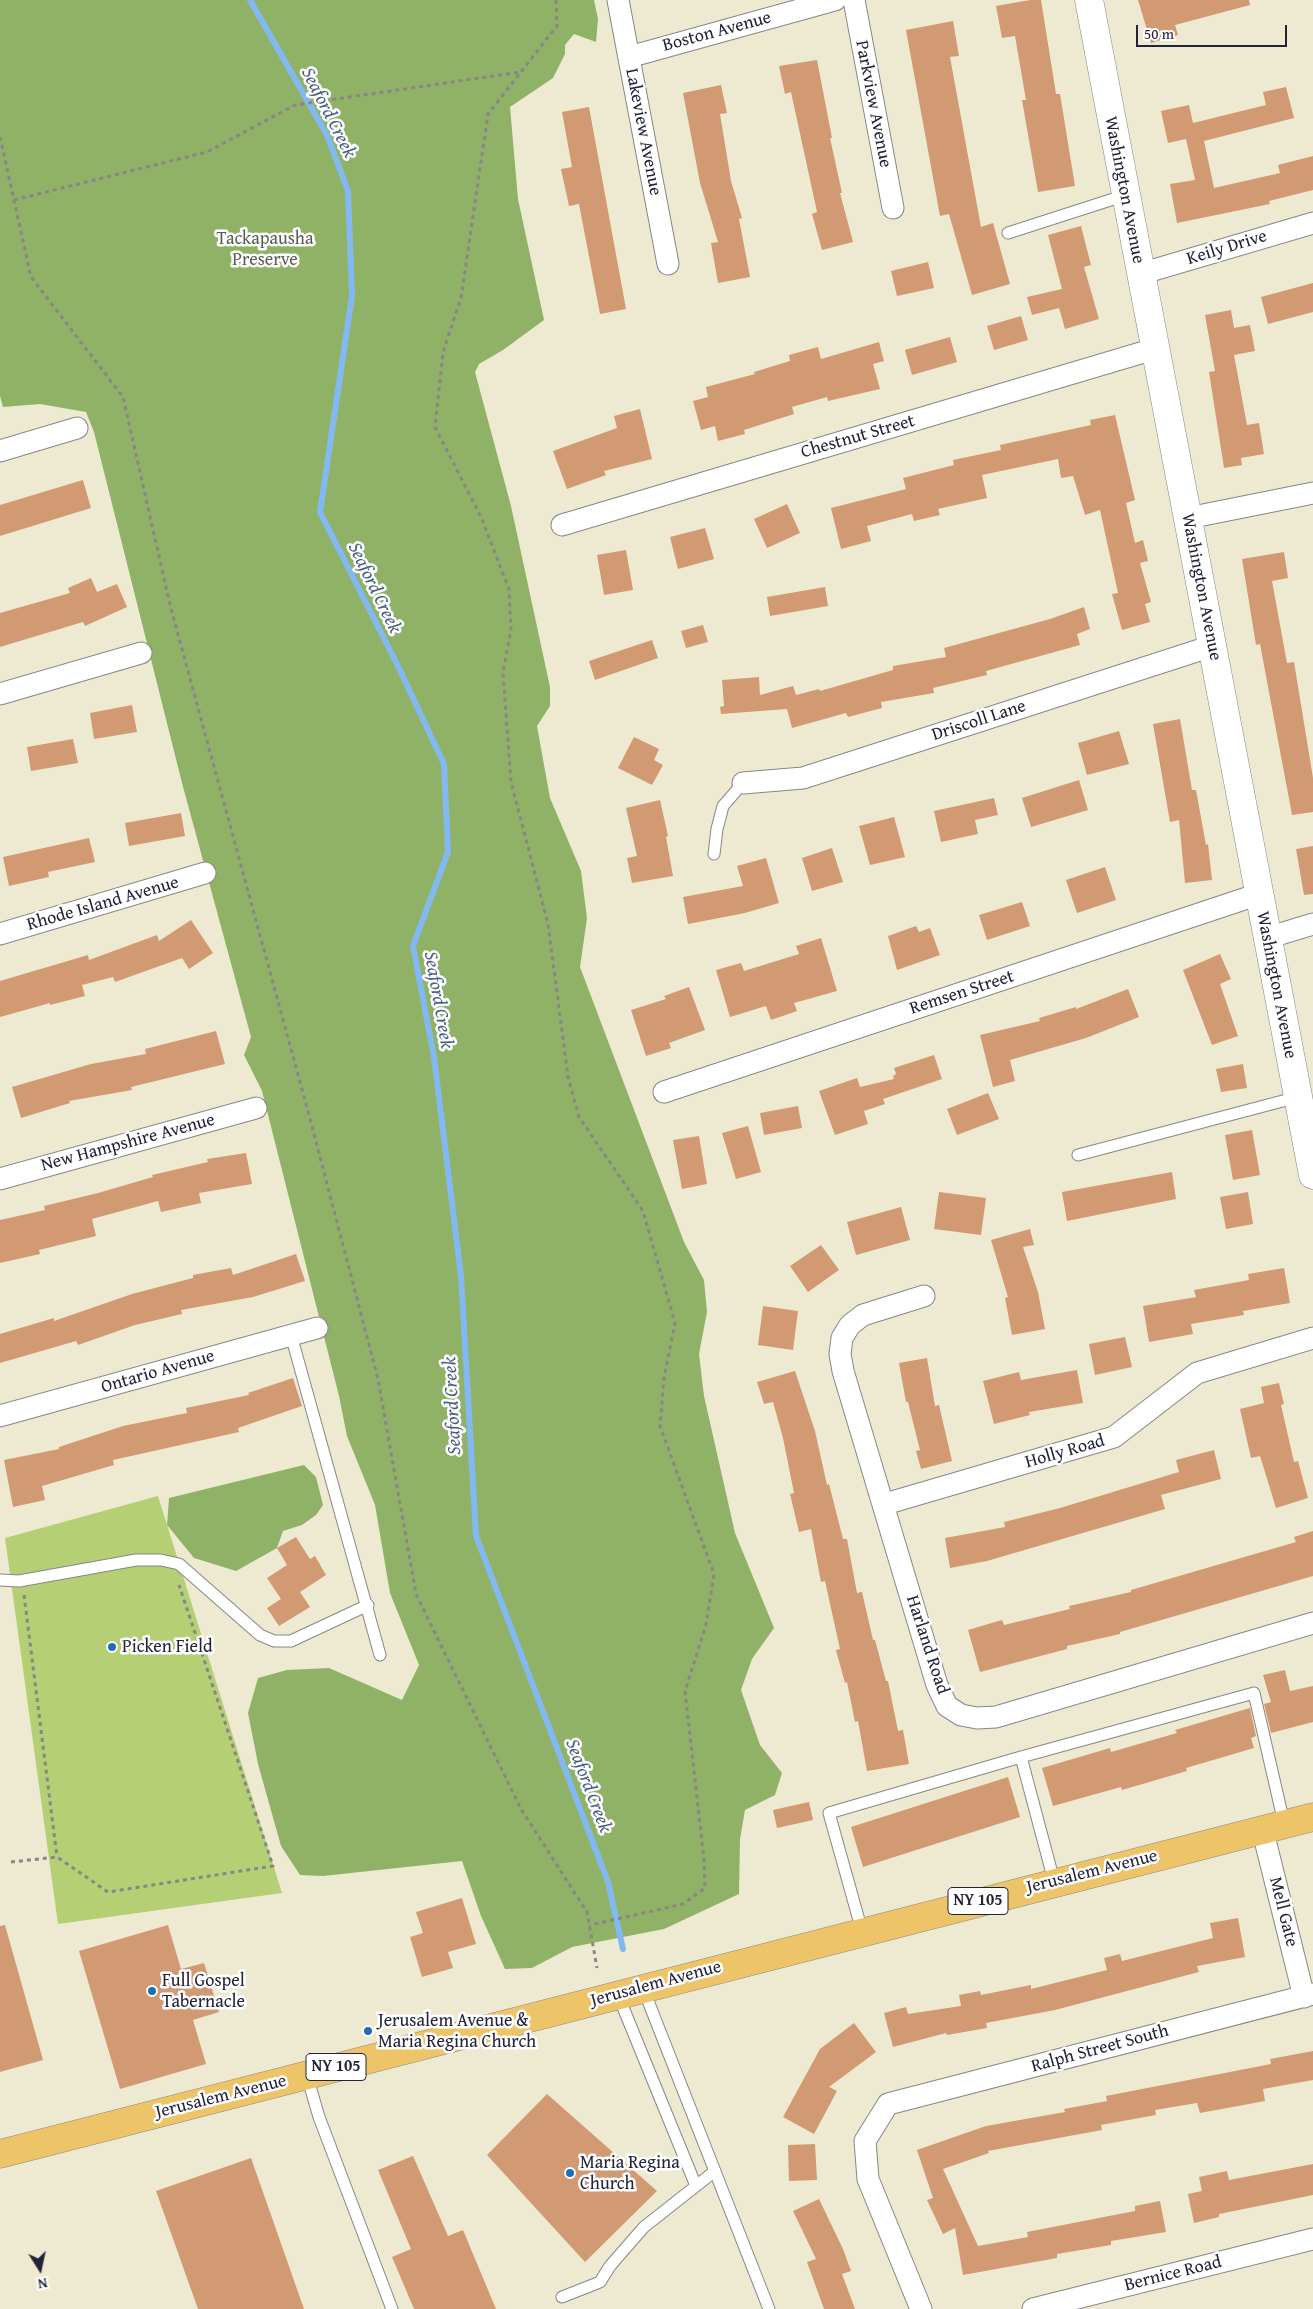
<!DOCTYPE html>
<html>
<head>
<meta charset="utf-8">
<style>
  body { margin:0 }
  #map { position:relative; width:1313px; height:2309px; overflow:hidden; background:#eeead2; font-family:"Gentium Book Plus",serif }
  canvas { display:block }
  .north { position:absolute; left:15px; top:2244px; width:50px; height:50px; -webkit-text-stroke:4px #fff; paint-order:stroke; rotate:170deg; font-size:14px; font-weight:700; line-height:20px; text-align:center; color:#22223b }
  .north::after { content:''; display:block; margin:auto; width:18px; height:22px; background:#22223b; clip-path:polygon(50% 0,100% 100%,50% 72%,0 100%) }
  .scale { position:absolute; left:1136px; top:25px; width:151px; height:22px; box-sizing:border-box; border:2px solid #22223b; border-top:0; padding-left:6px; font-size:15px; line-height:18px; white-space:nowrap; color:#22223b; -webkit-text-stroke:4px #fff; paint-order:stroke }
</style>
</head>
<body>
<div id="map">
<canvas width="1313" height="2309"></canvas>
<div class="north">N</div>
<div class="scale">50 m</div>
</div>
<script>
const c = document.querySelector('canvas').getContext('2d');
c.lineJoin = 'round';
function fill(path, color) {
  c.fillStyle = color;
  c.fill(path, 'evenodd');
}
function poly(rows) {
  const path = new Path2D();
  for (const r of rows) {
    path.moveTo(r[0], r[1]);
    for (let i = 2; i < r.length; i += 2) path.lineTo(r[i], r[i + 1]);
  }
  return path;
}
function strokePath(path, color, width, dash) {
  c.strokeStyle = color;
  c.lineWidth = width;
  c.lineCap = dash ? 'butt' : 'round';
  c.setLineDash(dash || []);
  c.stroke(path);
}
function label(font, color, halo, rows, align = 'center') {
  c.font = font + ' "Gentium Book Plus",serif';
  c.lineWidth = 5;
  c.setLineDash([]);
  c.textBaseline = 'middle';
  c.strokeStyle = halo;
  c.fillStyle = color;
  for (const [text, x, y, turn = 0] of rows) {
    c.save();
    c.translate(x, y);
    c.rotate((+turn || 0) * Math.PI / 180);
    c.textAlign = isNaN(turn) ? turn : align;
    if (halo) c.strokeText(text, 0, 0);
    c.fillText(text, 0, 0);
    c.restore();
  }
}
const green = poly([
  [158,1496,282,1893,58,1924,5,1538]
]);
const forest = poly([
  [0,0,594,0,598,19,596,42,574,34,565,45,565,54,553,78,510,107,518,199,544,320,503,350,479,364,475,372,511,506,550,687,550,706,537,726,550,798,581,871,587,918,580,967,684,1242,704,1280,707,1312,699,1354,704,1396,735,1533,774,1628,752,1659,741,1690,760,1745,782,1773,775,1795,745,1810,740,1839,739,1894,664,1929,572,1947,532,1968,505,1969,481,1916,462,1861,323,1876,300,1875,281,1846,258,1764,248,1713,258,1678,287,1670,329,1668,402,1700,419,1665,390,1593,375,1505,347,1436,339,1396,262,1091,244,1055,251,1037,182,783,94,432,86,412,40,404,3,407,0,396],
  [304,1465,316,1477,323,1505,316,1515,302,1525,283,1531,277,1548,236,1571,194,1558,167,1525,169,1498]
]);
const stream = poly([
  [250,0,327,135,348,191,352,296,320,512,398,666,444,764,448,852,413,946,434,1057,461,1276,476,1536,608,1882,623,1949]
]);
const building = poly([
  [1030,0,1041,0,1056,94,1060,94,1075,186,1038,192,1022,100,1026,100,1015,36,1002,38,996,6],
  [1138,0,1249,0,1250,5,1175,25,1178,35,1151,43],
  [953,21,959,56,950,57,981,227,993,223,1010,284,972,295,949,214,940,216,906,30],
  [817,60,832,138,830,138,842,193,840,193,853,242,822,250,812,214,817,212,791,92,785,94,779,66],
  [721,85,727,113,720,114,731,181,742,218,739,219,750,277,718,283,711,243,718,242,700,183,683,93],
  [1286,87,1294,118,1204,141,1214,188,1280,173,1278,165,1313,156,1313,190,1269,201,1270,204,1177,223,1170,184,1195,180,1186,139,1168,143,1161,111,1189,105,1193,123,1266,105,1263,92],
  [589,107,626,309,600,314,579,204,569,206,561,169,572,167,562,112],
  [1081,226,1091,265,1084,267,1099,319,1065,329,1059,308,1032,315,1027,297,1062,289,1048,235],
  [928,262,934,288,897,296,891,271],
  [1313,283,1313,312,1268,324,1261,297],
  [1231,310,1234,328,1250,325,1255,351,1234,355,1247,425,1259,423,1264,454,1241,458,1242,465,1224,468,1209,372,1215,371,1205,315],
  [1021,316,1028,340,994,350,987,326],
  [950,337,957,362,912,375,905,350],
  [879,342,884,361,873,364,880,389,828,401,827,397,792,407,794,414,744,430,745,434,718,441,715,426,701,430,693,401,708,397,706,387,755,374,754,372,790,361,789,355,818,347,821,359],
  [640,409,652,459,604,471,606,475,567,489,553,451,617,428,614,416],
  [1115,415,1135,500,1126,503,1135,543,1143,540,1148,561,1140,563,1151,602,1145,604,1150,622,1122,630,1112,594,1118,593,1100,510,1085,515,1073,476,1061,478,1058,459,982,475,987,498,938,509,940,515,914,521,912,514,867,526,871,541,841,549,831,508,906,489,903,478,954,465,953,460,1001,450,1000,445,1091,425,1090,420],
  [83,480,91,508,0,536,0,505],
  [787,504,800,533,767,548,754,519],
  [705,528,714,559,678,569,670,537],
  [626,550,633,590,604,595,597,555],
  [1284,552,1288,578,1272,581,1287,663,1294,662,1313,778,1313,812,1292,815,1260,644,1256,645,1242,559],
  [91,578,97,592,117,584,127,607,85,626,83,622,0,647,0,613,70,593,68,588],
  [825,587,828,606,770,616,767,597],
  [1084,607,1090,629,1077,634,1080,645,986,671,987,675,933,688,934,693,881,702,882,708,848,717,846,713,792,728,787,709,721,714,720,707,724,706,722,680,759,677,760,695,793,686,796,695,819,689,820,691,893,670,893,666,946,657,944,648,1050,619],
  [703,625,708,642,686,648,681,631],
  [652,640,658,658,595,680,589,661],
  [132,705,137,732,94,739,90,713],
  [1180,719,1192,790,1196,790,1206,845,1208,844,1212,880,1185,883,1179,820,1170,822,1153,724],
  [1119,731,1129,764,1087,775,1078,743],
  [634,737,659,749,654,760,663,765,652,785,618,768],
  [73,739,78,763,31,771,27,747],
  [1079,780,1088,810,1031,827,1022,798],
  [994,798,998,815,975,820,978,834,941,842,934,811],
  [660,800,668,836,666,837,673,876,632,883,627,858,637,856,626,808],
  [181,813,185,836,129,846,125,823],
  [894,817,905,857,870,865,859,826],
  [89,838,95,862,48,872,49,877,9,886,3,857],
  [1313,846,1313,894,1304,895,1296,849],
  [832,848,843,882,812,891,802,858],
  [766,858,779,903,745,913,688,924,683,897,743,886,737,866],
  [1105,867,1116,900,1077,913,1066,880],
  [1022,902,1030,926,987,940,979,915],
  [191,920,213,953,189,969,182,958,115,982,113,977,82,985,85,996,50,1005,50,1003,0,1017,0,981,88,955,89,960,157,935,159,941],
  [916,926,919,932,930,928,940,955,897,970,888,936],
  [821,938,837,991,794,1003,797,1011,771,1020,766,1006,730,1017,716,970,741,963,744,971,799,954,796,946],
  [1220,954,1231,979,1220,984,1238,1036,1212,1045,1183,970],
  [689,987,705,1030,669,1043,671,1048,646,1056,631,1010,666,999,664,996],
  [1128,989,1139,1017,1086,1038,1010,1060,1015,1081,993,1087,980,1035,1040,1021,1039,1018,1076,1007,1076,1009],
  [216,1031,225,1064,131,1087,132,1090,69,1101,70,1103,21,1118,12,1087,91,1064,146,1054,145,1049],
  [934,1055,942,1079,883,1099,885,1104,864,1111,868,1124,835,1135,819,1091,857,1078,860,1087,894,1079,893,1076,896,1074,894,1068],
  [1243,1064,1247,1088,1221,1092,1216,1069],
  [988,1093,999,1119,957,1135,947,1109],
  [798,1106,802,1128,764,1135,760,1113],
  [748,1126,761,1172,736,1179,722,1133],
  [1252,1130,1260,1175,1233,1180,1225,1135],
  [699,1136,707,1184,682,1189,673,1140],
  [246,1153,252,1184,199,1193,201,1203,161,1212,158,1201,92,1219,96,1236,39,1250,40,1254,0,1263,0,1220,45,1210,44,1206,98,1193,153,1177,152,1175,208,1162,207,1159],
  [1172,1172,1176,1199,1067,1221,1062,1192],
  [939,1192,986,1198,981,1235,934,1229],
  [1248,1192,1253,1224,1226,1229,1220,1197],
  [901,1207,910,1240,856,1255,847,1222],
  [1030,1229,1034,1245,1023,1247,1038,1292,1045,1329,1012,1335,1005,1298,1008,1297,991,1240],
  [821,1245,839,1270,808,1292,790,1266],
  [296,1254,305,1281,253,1297,181,1310,182,1314,135,1325,78,1345,76,1341,0,1363,0,1334,54,1318,54,1321,132,1294,193,1278,193,1275,231,1268,233,1275],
  [1284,1268,1290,1303,1243,1311,1244,1315,1191,1324,1193,1334,1149,1342,1143,1306,1196,1297,1194,1290,1249,1280,1248,1274],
  [763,1306,798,1311,793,1350,758,1345],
  [1125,1337,1132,1367,1095,1375,1089,1344],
  [927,1358,935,1406,939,1405,952,1461,921,1469,916,1451,920,1450,908,1402,906,1402,899,1363],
  [1077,1370,1083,1403,1029,1412,1030,1415,994,1424,983,1381,1019,1372,1021,1380],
  [795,1371,815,1431,827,1485,829,1484,843,1539,847,1539,857,1593,862,1592,873,1640,875,1640,886,1681,888,1681,898,1731,903,1730,909,1764,867,1771,858,1721,855,1722,847,1682,845,1683,836,1650,840,1649,825,1581,821,1582,811,1529,799,1532,790,1494,794,1493,783,1438,773,1402,764,1404,757,1382],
  [293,1378,302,1406,238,1428,239,1432,113,1460,114,1465,42,1486,45,1500,13,1507,4,1460,59,1449,59,1447,123,1426,187,1413,186,1408,249,1395,248,1393],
  [1279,1383,1284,1404,1281,1405,1294,1462,1298,1461,1308,1498,1276,1508,1260,1456,1251,1458,1240,1409,1264,1403,1261,1387],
  [1214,1450,1221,1479,1161,1495,1165,1509,987,1561,950,1568,945,1538,1005,1527,1004,1522,1060,1508,1179,1472,1176,1460],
  [1313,1531,1313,1576,1120,1632,1120,1634,1067,1646,1067,1649,980,1672,968,1630,1002,1620,1004,1625,1070,1609,1069,1606,1131,1592,1131,1590,1296,1542,1294,1537],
  [296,1537,310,1559,315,1556,326,1575,300,1592,310,1607,279,1626,267,1608,281,1599,267,1578,287,1565,277,1548],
  [1285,1670,1290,1691,1313,1686,1313,1722,1271,1733,1264,1704,1271,1702,1263,1675],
  [1250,1708,1256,1736,1251,1738,1254,1748,1186,1768,1187,1771,1122,1790,1121,1787,1053,1806,1042,1768,1110,1748,1111,1752,1177,1733,1175,1730],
  [1008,1777,1020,1817,863,1867,851,1827],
  [809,1802,813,1820,777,1828,773,1810],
  [462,1898,476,1944,448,1952,453,1968,422,1977,410,1937,423,1933,416,1912],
  [1238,1918,1245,1957,1197,1966,1199,1972,1055,2010,986,2023,987,2028,947,2035,946,2033,893,2047,884,2013,906,2007,908,2014,961,2006,959,1995,980,1991,981,1995,1031,1985,1031,1989,1107,1970,1104,1958,1120,1954,1122,1961,1213,1938,1210,1923],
  [5,1925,43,2060,0,2072,0,1926],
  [168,1925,181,1969,204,1963,219,2012,193,2020,206,2064,120,2089,79,1951],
  [854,2023,876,2052,829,2087,837,2091,814,2134,783,2117,820,2049],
  [1313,2051,1313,2080,1263,2089,1265,2101,1200,2113,1197,2103,1155,2110,1156,2115,1101,2125,1102,2130,988,2151,989,2153,943,2169,978,2246,1028,2237,1027,2232,1135,2211,1135,2206,1160,2201,1166,2232,1111,2241,1111,2245,1057,2254,1057,2258,963,2275,955,2228,943,2234,927,2200,933,2198,917,2150,986,2126,1065,2112,1064,2109,1107,2101,1106,2096,1271,2064,1270,2059],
  [547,2094,657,2191,585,2262,487,2155],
  [815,2144,817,2180,789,2181,788,2145],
  [413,2156,448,2236,463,2230,496,2309,414,2309,392,2257,411,2249,378,2170],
  [251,2158,304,2309,198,2309,156,2191],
  [1313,2164,1313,2195,1219,2214,1219,2217,1194,2223,1188,2194,1202,2191,1199,2177,1227,2171,1229,2180],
  [819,2199,843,2249,851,2271,842,2274,855,2309,824,2309,807,2262,816,2259,793,2211]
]);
const path = poly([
  [556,0,557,26,488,114,461,298,443,352,435,427,481,517,509,589,511,630,503,672,511,782,548,924,568,1077,579,1117,643,1211,675,1323,664,1378,660,1426,714,1574,706,1625,685,1691,704,1860,705,1888,683,1904,590,1925],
  [0,137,31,277,123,397,170,605,309,1115,378,1379,416,1594,521,1809,587,1912,597,1968],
  [14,200,207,152,295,105,521,72],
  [24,1595,57,1857],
  [11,1862,57,1857,108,1892,273,1866,179,1585]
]);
const service = poly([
  [1008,233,1126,195],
  [714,854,717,829,723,806,743,783],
  [1078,1155,1298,1097],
  [291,1335,380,1655],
  [0,1580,19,1581,136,1560,161,1560,179,1564,260,1635,274,1641,291,1641,368,1605],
  [1021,1757,1254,1693,1284,1823],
  [862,1931,829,1813,1021,1757,1054,1881],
  [643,1988,769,2309],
  [618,1995,696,2186],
  [307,2076,319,2117,392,2309],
  [562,2297,600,2282,610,2266,644,2227,715,2171]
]);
const minor = poly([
  [618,0,668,264],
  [854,0,893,208],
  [629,57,835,0],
  [1140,274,1313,223],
  [0,451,77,428],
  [1188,518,1313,493],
  [562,525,1154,349],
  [0,694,141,653],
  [743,783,803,778,1212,646],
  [0,934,205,873],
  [1267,938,1313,924],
  [664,1092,1259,894],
  [0,1179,256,1108],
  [924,1296,863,1315,850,1325,842,1338,840,1354,843,1371,937,1685,947,1706,961,1715,977,1718,996,1717,1313,1623],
  [0,1416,317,1328],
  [885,1504,1114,1437,1197,1373,1313,1338],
  [1262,1828,1304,1997],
  [921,2309,868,2179,865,2141,888,2104,1313,1994],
  [1033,2309,1313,2239]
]);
const tertiary = poly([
  [1089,0,1313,1175]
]);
const primary = poly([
  [0,2154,1313,1817]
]);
const markers = [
  [112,1647,5,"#1f6fb2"],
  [152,1991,5,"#1f6fb2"],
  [368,2031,5,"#1f6fb2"],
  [570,2173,5,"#1f6fb2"]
];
const shields = [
  [978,1901,60],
  [336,2067,60]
];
const shieldNames = [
  ["NY 105",978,1901],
  ["NY 105",336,2067]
];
const streetNames = [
  ["Boston Avenue",717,32,-15],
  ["Parkview Avenue",873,104,79],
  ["Lakeview Avenue",643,132,79],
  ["Washington Avenue",1124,190,79],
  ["Keily Drive",1227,248,-17],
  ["Chestnut Street",858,437,-16],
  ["Washington Avenue",1201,587,79],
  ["Driscoll Lane",979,721,-18],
  ["Rhode Island Avenue",103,904,-16],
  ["Washington Avenue",1276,985,79],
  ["Remsen Street",962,993,-18],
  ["New Hampshire Avenue",128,1143,-15],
  ["Ontario Avenue",158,1372,-16],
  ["Holly Road",1065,1452,-16],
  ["Harland Road",927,1645,72],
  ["Jerusalem Avenue",1092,1872,-14],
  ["Mell Gate",1283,1912,76],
  ["Jerusalem Avenue",656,1984,-15],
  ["Ralph Street South",1100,2049,-15],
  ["Jerusalem Avenue",221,2097,-14],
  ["Bernice Road",1173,2274,-14]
];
const parkNames = [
  ["Tackapausha",265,239],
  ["Preserve",265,260]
];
const poiNames = [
  ["Picken Field",122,1647],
  ["Full Gospel",162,1981],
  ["Tabernacle",162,2002],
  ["Jerusalem Avenue &",378,2021],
  ["Maria Regina Church",378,2042],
  ["Maria Regina",580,2163],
  ["Church",580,2184]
];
const waterNames = [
  ["Seaford Creek",328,113,63],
  ["Seaford Creek",374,588,64],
  ["Seaford Creek",438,1000,80],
  ["Seaford Creek",453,1406,-93],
  ["Seaford Creek",588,1786,69]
];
fill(green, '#b5cf74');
fill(forest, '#90b266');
strokePath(stream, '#83b9f2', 6);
fill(building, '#d19a72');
strokePath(service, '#888686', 13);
strokePath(minor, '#888686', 23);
strokePath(tertiary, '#888686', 29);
strokePath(primary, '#888686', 29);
strokePath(path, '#888686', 3, [4, 4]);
strokePath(service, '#fff', 11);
strokePath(minor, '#fff', 21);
strokePath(tertiary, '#fff', 28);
strokePath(primary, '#eec469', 28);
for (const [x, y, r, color] of markers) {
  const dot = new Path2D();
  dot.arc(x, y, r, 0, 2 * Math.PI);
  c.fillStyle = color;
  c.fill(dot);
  strokePath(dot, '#fff', 2);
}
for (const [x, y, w] of shields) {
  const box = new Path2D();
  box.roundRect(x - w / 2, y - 13.5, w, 27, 4);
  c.fillStyle = '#fff';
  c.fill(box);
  strokePath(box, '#22223b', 1);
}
label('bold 16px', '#22223b', null, shieldNames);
label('18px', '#22223b', '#fff', streetNames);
label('18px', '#555f4f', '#fff', parkNames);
label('18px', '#22223b', '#fff', poiNames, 'left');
label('italic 19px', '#495e84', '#fff', waterNames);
</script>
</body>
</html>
